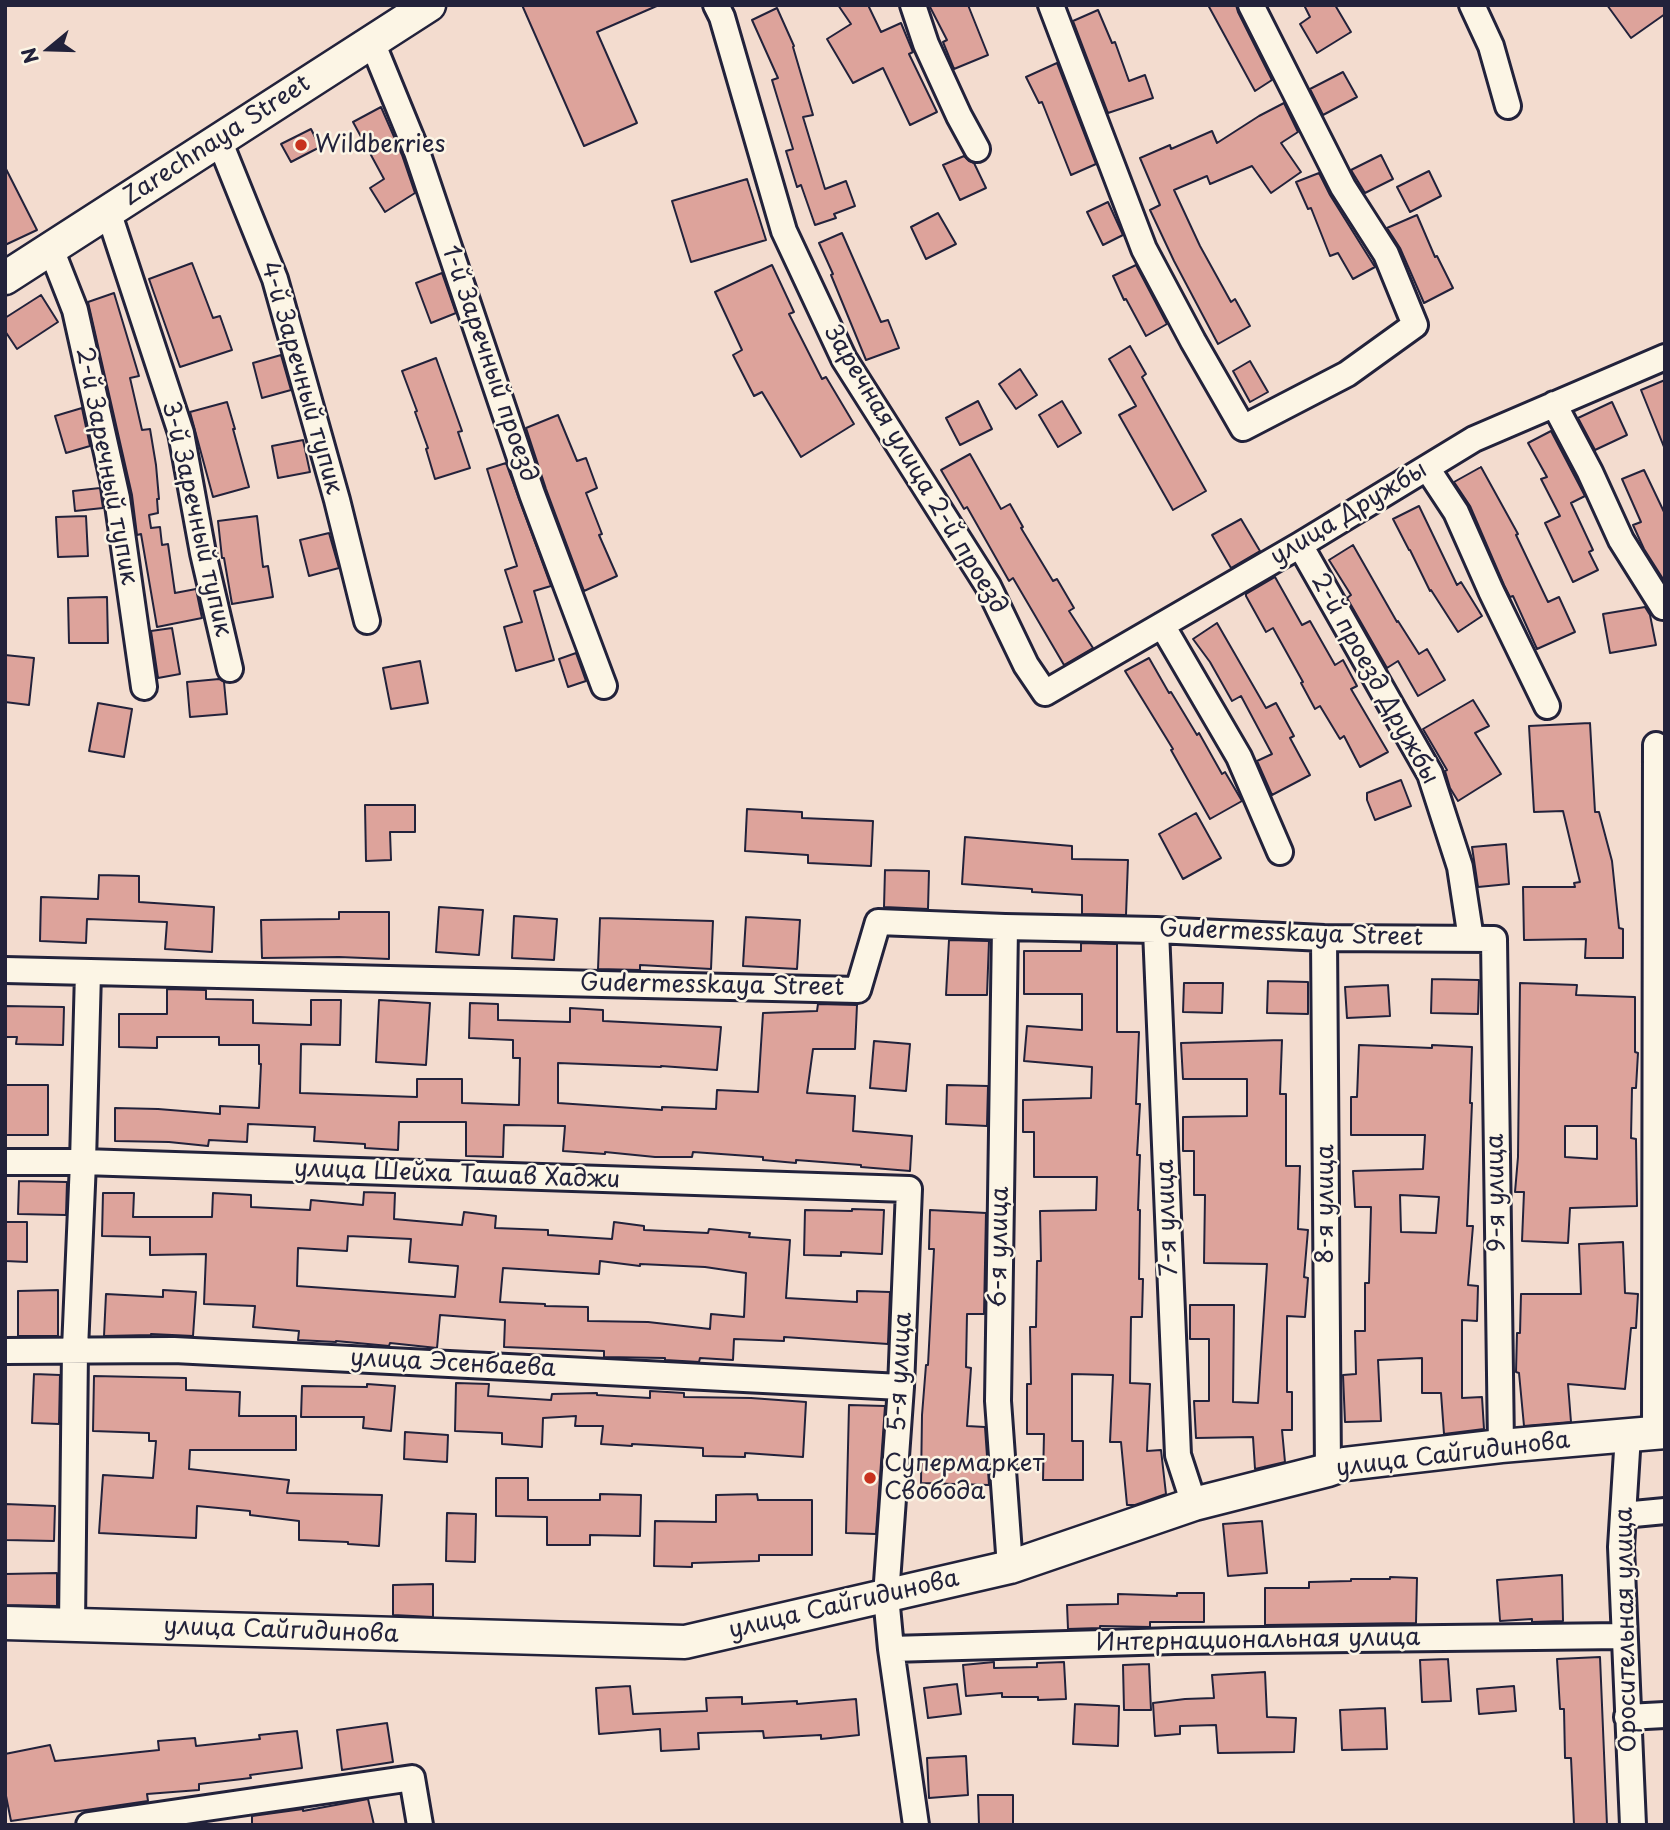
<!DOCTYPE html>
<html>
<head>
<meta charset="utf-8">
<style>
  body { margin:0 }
  #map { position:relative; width:1670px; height:1830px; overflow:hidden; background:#f3dccf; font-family:"Playpen Sans",sans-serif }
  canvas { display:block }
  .frame { position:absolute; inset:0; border:7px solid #22223b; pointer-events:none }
  .north { position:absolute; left:14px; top:14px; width:70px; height:70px; -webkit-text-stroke:5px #fcf5e5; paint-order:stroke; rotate:251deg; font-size:19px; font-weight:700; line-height:28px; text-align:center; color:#22223b }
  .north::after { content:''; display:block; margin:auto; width:24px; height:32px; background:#22223b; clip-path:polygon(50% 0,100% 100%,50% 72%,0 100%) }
</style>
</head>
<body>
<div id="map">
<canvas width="1670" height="1830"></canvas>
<div class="frame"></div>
<div class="north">N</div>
</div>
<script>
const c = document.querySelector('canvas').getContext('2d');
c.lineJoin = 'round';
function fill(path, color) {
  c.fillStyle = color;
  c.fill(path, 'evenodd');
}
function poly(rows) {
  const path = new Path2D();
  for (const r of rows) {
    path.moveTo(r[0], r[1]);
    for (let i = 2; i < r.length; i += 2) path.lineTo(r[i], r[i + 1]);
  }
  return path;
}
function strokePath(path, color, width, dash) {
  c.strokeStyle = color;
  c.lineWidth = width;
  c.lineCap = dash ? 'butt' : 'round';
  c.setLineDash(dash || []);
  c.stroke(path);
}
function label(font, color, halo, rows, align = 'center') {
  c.font = font + ' "Playpen Sans",sans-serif';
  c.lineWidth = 5;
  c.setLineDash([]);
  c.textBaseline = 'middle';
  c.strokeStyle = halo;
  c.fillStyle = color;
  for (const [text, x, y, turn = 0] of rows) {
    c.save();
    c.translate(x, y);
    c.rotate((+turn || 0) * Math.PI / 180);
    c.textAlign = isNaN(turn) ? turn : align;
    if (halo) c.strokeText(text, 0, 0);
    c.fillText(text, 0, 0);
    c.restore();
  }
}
const building = poly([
  [522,5,659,5,597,32,637,123,584,146,522,5],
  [838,5,868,5,881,32,901,23,913,52,909,54,937,112,910,125,883,68,853,83,827,39,851,24,838,5],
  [929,5,968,5,988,55,954,69,943,42,947,40,929,5],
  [1208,5,1236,5,1238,12,1272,80,1255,91,1208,5],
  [1304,5,1335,5,1351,32,1317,53,1300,24,1310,17,1304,5],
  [1607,5,1665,5,1665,14,1631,38,1607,5],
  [777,8,794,46,793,47,813,115,803,117,825,189,846,181,855,206,834,214,836,218,815,225,801,185,797,187,786,151,793,149,772,80,778,78,752,20,777,8],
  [1098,10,1112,43,1115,42,1129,81,1145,75,1153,98,1108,113,1073,21,1098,10],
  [1057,63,1096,164,1071,175,1042,102,1039,103,1026,77,1057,63],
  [1343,72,1357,97,1323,115,1310,89,1343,72],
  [1284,103,1298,132,1281,143,1301,172,1271,193,1252,166,1210,184,1207,176,1174,190,1200,246,1231,302,1235,299,1250,326,1218,344,1174,261,1150,210,1160,205,1140,158,1170,145,1171,149,1212,131,1217,143,1259,116,1284,103],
  [381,107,402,155,415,193,385,212,370,188,384,179,353,122,381,107],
  [311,129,320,147,291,162,281,144,311,129],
  [1381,155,1393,179,1365,193,1351,170,1381,155],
  [964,156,969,161,974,163,986,188,960,200,943,165,964,156],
  [5,167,37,230,5,245,5,167],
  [1429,171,1441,196,1410,212,1397,187,1429,171],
  [1319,173,1330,195,1375,267,1353,279,1338,253,1330,256,1311,208,1308,209,1296,182,1319,173],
  [747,179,766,240,691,262,672,201,747,179],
  [1108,202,1123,235,1103,245,1087,212,1108,202],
  [938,213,956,244,926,259,911,227,938,213],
  [1417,215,1435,257,1437,256,1453,288,1424,303,1400,248,1387,228,1417,215],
  [842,233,881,322,888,320,899,348,866,360,831,275,833,274,819,243,842,233],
  [192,263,213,318,220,316,232,350,180,367,149,279,192,263],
  [772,265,794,312,789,314,822,379,826,377,854,424,801,457,762,392,754,396,733,355,742,350,715,292,772,265],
  [1136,265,1167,324,1146,336,1126,299,1124,300,1113,276,1136,265],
  [442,273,456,313,431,323,416,283,442,273],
  [114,293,139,376,130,378,142,430,150,429,156,465,159,499,157,499,158,513,149,515,151,528,160,527,162,545,168,544,175,593,196,589,202,618,157,627,141,534,137,535,132,495,88,302,114,293],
  [41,295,58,322,17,349,5,331,5,318,41,295],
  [1130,346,1146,374,1142,377,1206,491,1173,510,1119,415,1136,406,1109,359,1130,346],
  [281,355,291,390,262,398,253,363,281,355],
  [436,358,462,431,458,432,470,468,435,479,426,449,428,448,415,412,417,411,402,371,436,358],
  [1250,361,1268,392,1250,402,1233,371,1250,361],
  [1020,369,1037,395,1016,409,999,384,1020,369],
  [1665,380,1665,447,1664,447,1641,390,1665,380],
  [978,401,992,429,960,445,946,418,978,401],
  [1062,401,1081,433,1058,447,1039,415,1062,401],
  [227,402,235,429,233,429,249,487,213,497,190,412,227,402],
  [1612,402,1627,435,1595,450,1578,418,1612,402],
  [82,408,90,446,66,453,55,416,82,408],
  [558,415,577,461,586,458,597,488,586,493,602,534,599,535,617,576,584,591,546,489,526,428,558,415],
  [1551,431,1585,496,1571,503,1593,550,1589,552,1598,570,1573,582,1545,523,1560,516,1541,479,1547,477,1528,443,1551,431],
  [303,440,310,472,278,478,272,446,303,440],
  [970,454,1001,509,1010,504,1023,527,1021,528,1053,581,1057,579,1074,608,1069,611,1093,648,1064,665,1013,578,1009,581,967,507,964,509,941,470,970,454],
  [506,463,551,586,534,591,554,660,516,671,504,627,522,622,505,570,517,566,487,469,506,463],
  [1481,467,1518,534,1516,535,1548,602,1559,597,1575,632,1537,649,1513,596,1510,597,1504,585,1470,506,1454,482,1481,467],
  [1644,470,1665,514,1665,582,1644,549,1633,525,1641,522,1622,479,1644,470],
  [100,488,103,508,75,511,73,491,100,488],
  [1419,506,1457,585,1461,582,1482,616,1458,632,1431,590,1430,591,1410,550,1409,550,1393,519,1419,506],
  [86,516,88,556,58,557,56,517,86,516],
  [257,516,263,567,268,566,273,597,232,604,224,558,222,558,218,521,257,516],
  [1241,519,1260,551,1231,568,1212,535,1241,519],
  [329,533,339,568,309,576,300,540,329,533],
  [1353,545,1397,622,1398,621,1419,654,1427,649,1445,680,1418,696,1398,661,1387,668,1347,598,1351,595,1329,560,1353,545],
  [1275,577,1302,625,1310,621,1335,665,1343,660,1357,686,1351,689,1388,752,1360,767,1344,736,1340,739,1320,706,1315,709,1301,683,1303,682,1273,628,1266,632,1246,596,1246,594,1275,577],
  [107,597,108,643,69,643,68,598,107,597],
  [1645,607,1650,615,1656,645,1610,653,1603,614,1645,607],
  [1217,623,1266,708,1276,703,1294,736,1290,738,1310,775,1272,795,1257,761,1272,754,1241,696,1232,701,1210,662,1193,639,1217,623],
  [172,628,180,674,158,678,151,631,172,628],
  [576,653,586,681,568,687,559,659,576,653],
  [5,655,34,658,29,705,5,702,5,655],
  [1149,658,1169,693,1171,692,1197,735,1199,733,1222,774,1225,772,1242,801,1210,819,1171,750,1173,749,1125,671,1149,658],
  [420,661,428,703,391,709,383,668,420,661],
  [219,679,224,682,227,714,190,717,187,682,219,679],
  [1473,700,1489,726,1475,733,1501,774,1458,801,1450,788,1445,771,1447,770,1423,729,1473,700],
  [98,703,132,709,124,757,89,751,98,703],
  [1590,723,1595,812,1599,812,1612,861,1619,928,1623,929,1623,958,1585,958,1586,939,1524,940,1523,887,1575,887,1574,883,1580,882,1563,811,1534,812,1529,726,1590,723],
  [1401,780,1411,806,1375,820,1367,800,1367,793,1401,780],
  [365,805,415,805,415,832,390,832,391,860,366,861,365,805],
  [747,809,802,812,802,818,873,821,871,866,808,863,808,855,745,851,747,809],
  [1196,813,1221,858,1183,879,1159,834,1196,813],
  [965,837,1072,846,1072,859,1128,860,1126,915,1082,914,1082,895,1032,892,1032,889,962,884,965,837],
  [1506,844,1509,884,1478,887,1472,847,1506,844],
  [885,870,929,871,928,909,884,907,885,870],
  [99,875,139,876,139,902,214,907,212,952,165,949,167,922,87,919,86,943,40,941,41,897,98,899,99,875],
  [439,907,483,910,479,955,436,952,439,907],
  [339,912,389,912,389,959,339,957,262,958,261,920,339,919,339,912],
  [514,916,557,919,554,960,512,958,514,916],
  [746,917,800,920,797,969,743,966,746,917],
  [600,918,713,921,711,969,640,965,640,970,598,969,600,918],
  [949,940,989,941,987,995,946,995,949,940],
  [1081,943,1117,944,1117,1032,1139,1032,1136,1104,1140,1104,1137,1155,1140,1155,1138,1210,1140,1210,1139,1279,1143,1279,1142,1317,1131,1317,1130,1383,1150,1384,1147,1451,1161,1450,1166,1494,1135,1505,1127,1505,1121,1442,1110,1442,1113,1375,1072,1374,1072,1441,1083,1441,1083,1480,1043,1480,1044,1434,1027,1434,1027,1384,1031,1384,1030,1327,1036,1327,1037,1261,1041,1261,1040,1211,1096,1210,1097,1177,1034,1177,1034,1132,1023,1132,1023,1100,1091,1098,1092,1067,1024,1061,1027,1026,1082,1030,1082,994,1024,994,1024,951,1081,951,1081,943],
  [1432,979,1479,980,1478,1014,1431,1013,1432,979],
  [1268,981,1308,982,1308,1014,1267,1013,1268,981],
  [1184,983,1223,983,1222,1013,1183,1012,1184,983],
  [1520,983,1577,985,1576,995,1635,997,1635,1052,1638,1053,1636,1088,1632,1088,1631,1138,1636,1139,1637,1206,1570,1208,1568,1243,1522,1241,1524,1192,1515,1192,1518,1157,1520,983],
  [1565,1126,1597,1126,1597,1159,1565,1157,1565,1126],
  [1388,985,1390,1016,1347,1018,1345,987,1388,985],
  [167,989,206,990,206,999,253,1000,253,1023,311,1025,311,1000,341,1000,340,1045,301,1044,300,1093,417,1097,417,1079,462,1079,462,1103,519,1105,520,1058,513,1058,513,1040,469,1038,470,1003,498,1004,498,1020,570,1022,570,1008,603,1010,603,1021,721,1027,717,1070,661,1066,661,1067,558,1063,558,1103,662,1110,662,1107,716,1109,717,1090,758,1092,763,1013,817,1011,818,1004,857,1005,855,1049,813,1049,807,1093,855,1096,853,1131,912,1136,910,1171,861,1167,861,1165,796,1160,796,1163,763,1160,763,1157,693,1152,692,1157,655,1157,605,1152,605,1154,563,1151,565,1126,504,1125,503,1157,466,1156,466,1122,399,1122,398,1150,365,1148,365,1144,314,1141,315,1127,248,1124,247,1142,209,1140,208,1146,169,1142,115,1141,115,1108,158,1109,220,1114,220,1106,259,1108,261,1064,259,1064,259,1045,219,1045,219,1037,157,1037,157,1048,119,1047,119,1014,167,1014,167,989],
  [379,1000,430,1003,426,1065,376,1062,379,1000],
  [5,1006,64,1007,63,1045,16,1044,17,1037,5,1037,5,1006],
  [1282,1040,1280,1094,1286,1094,1286,1166,1300,1166,1298,1229,1308,1230,1304,1277,1308,1278,1305,1317,1287,1316,1287,1392,1292,1392,1292,1430,1282,1430,1285,1462,1255,1469,1253,1437,1196,1438,1194,1401,1209,1401,1209,1339,1190,1339,1190,1305,1234,1305,1233,1402,1258,1403,1267,1264,1204,1263,1205,1195,1194,1195,1194,1151,1183,1151,1183,1117,1247,1116,1247,1079,1183,1079,1181,1043,1282,1040],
  [874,1041,910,1044,906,1091,870,1088,874,1041],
  [1359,1045,1432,1048,1432,1045,1472,1047,1470,1103,1472,1103,1467,1226,1473,1226,1468,1285,1478,1286,1477,1321,1462,1320,1462,1398,1482,1397,1484,1429,1444,1434,1441,1393,1422,1393,1422,1358,1378,1360,1381,1421,1345,1422,1343,1375,1356,1374,1355,1331,1365,1331,1365,1283,1369,1283,1371,1207,1355,1207,1353,1171,1423,1169,1425,1135,1351,1135,1351,1097,1357,1097,1359,1045],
  [1400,1195,1439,1197,1436,1233,1401,1232,1400,1195],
  [5,1085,48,1085,48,1135,5,1135,5,1085],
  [947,1085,988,1086,987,1126,946,1124,947,1085],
  [19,1181,67,1182,66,1215,18,1214,19,1181],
  [364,1192,395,1193,394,1219,462,1225,464,1212,496,1216,495,1228,548,1230,548,1235,612,1239,614,1222,644,1226,644,1230,708,1233,709,1229,750,1233,749,1237,790,1240,786,1298,857,1302,857,1291,890,1292,888,1344,784,1337,784,1341,734,1339,733,1360,700,1358,699,1362,665,1360,665,1358,604,1357,604,1351,504,1347,505,1320,440,1315,437,1348,390,1343,389,1346,336,1341,336,1342,298,1340,299,1331,253,1327,255,1306,204,1304,206,1254,150,1255,150,1237,102,1236,103,1193,134,1193,133,1217,212,1217,213,1193,251,1195,251,1207,310,1210,311,1200,363,1205,364,1192],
  [348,1236,411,1239,409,1262,458,1266,455,1297,297,1286,298,1248,347,1251,348,1236],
  [600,1261,640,1266,640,1264,705,1267,746,1273,744,1317,711,1314,710,1329,648,1322,588,1321,588,1307,545,1306,545,1304,500,1302,503,1268,599,1274,600,1261],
  [852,1209,884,1210,882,1254,841,1252,841,1256,804,1255,805,1210,852,1211,852,1209],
  [930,1210,986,1213,984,1314,967,1314,966,1367,971,1368,967,1426,985,1427,989,1485,921,1483,922,1415,926,1365,928,1365,934,1249,929,1249,930,1210],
  [5,1222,27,1222,27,1262,5,1261,5,1222],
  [1623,1242,1625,1293,1638,1294,1636,1328,1631,1328,1625,1389,1568,1384,1571,1422,1524,1426,1519,1373,1516,1372,1517,1333,1520,1333,1521,1294,1581,1294,1579,1244,1623,1242],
  [58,1290,58,1336,18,1336,18,1291,58,1290],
  [163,1290,196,1292,193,1336,151,1334,151,1335,104,1336,106,1294,163,1297,163,1290],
  [34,1374,60,1375,59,1424,32,1423,34,1374],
  [94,1376,186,1378,186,1390,240,1392,239,1416,296,1416,296,1450,190,1450,189,1469,289,1480,287,1493,382,1495,379,1546,348,1544,348,1542,299,1540,299,1521,250,1515,250,1511,197,1506,196,1538,99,1533,103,1475,153,1478,156,1441,149,1441,149,1433,93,1431,94,1376],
  [456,1383,489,1384,488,1396,551,1400,552,1394,597,1393,597,1395,650,1398,650,1391,684,1393,684,1397,751,1398,806,1402,803,1457,745,1453,745,1457,703,1456,703,1448,632,1444,632,1446,601,1444,603,1426,575,1426,576,1416,543,1418,542,1447,502,1444,502,1433,455,1431,456,1383],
  [367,1384,395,1386,391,1431,363,1428,364,1417,301,1417,302,1386,367,1387,367,1384],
  [849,1405,885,1406,876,1534,846,1533,849,1405],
  [405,1432,448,1435,447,1462,404,1459,405,1432],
  [496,1478,528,1478,528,1500,600,1500,600,1494,641,1495,640,1536,590,1535,590,1545,547,1545,547,1517,496,1516,496,1478],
  [757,1494,758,1500,812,1500,812,1555,759,1555,759,1561,692,1563,692,1567,654,1566,655,1521,716,1522,716,1495,757,1494],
  [5,1504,55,1506,54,1541,5,1540,5,1504],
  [447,1513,476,1514,475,1562,446,1561,447,1513],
  [1262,1521,1267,1573,1228,1576,1223,1524,1262,1521],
  [57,1573,57,1606,5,1605,5,1574,57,1573],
  [1562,1575,1563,1621,1532,1622,1532,1619,1500,1621,1497,1580,1562,1575],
  [1390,1577,1417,1578,1416,1623,1265,1625,1265,1588,1309,1588,1309,1582,1351,1581,1351,1579,1390,1579,1390,1577],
  [433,1584,433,1617,393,1615,393,1585,433,1584],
  [1177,1593,1204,1593,1204,1622,1150,1622,1150,1627,1100,1626,1100,1628,1068,1629,1067,1605,1118,1604,1118,1594,1177,1596,1177,1593],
  [1600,1657,1607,1825,1574,1825,1571,1758,1565,1758,1564,1709,1560,1709,1557,1659,1600,1657],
  [1448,1659,1451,1701,1422,1702,1420,1660,1448,1659],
  [994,1662,994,1668,1037,1667,1037,1663,1064,1662,1066,1699,1038,1700,1038,1697,1002,1697,1002,1693,966,1696,963,1665,994,1662],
  [1149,1664,1151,1710,1124,1710,1123,1665,1149,1664],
  [1265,1672,1267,1717,1296,1718,1294,1752,1218,1753,1216,1725,1180,1726,1180,1734,1155,1736,1153,1703,1185,1699,1214,1698,1212,1675,1265,1672],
  [957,1684,961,1714,928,1718,924,1688,957,1684],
  [630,1686,633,1714,707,1711,706,1698,742,1697,742,1704,797,1701,797,1704,856,1699,859,1735,821,1739,821,1735,764,1738,763,1731,698,1733,699,1749,661,1751,660,1729,599,1734,596,1688,630,1686],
  [1514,1686,1516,1711,1479,1714,1477,1689,1514,1686],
  [1075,1704,1119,1706,1118,1746,1073,1744,1075,1704],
  [1385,1708,1387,1749,1342,1750,1340,1710,1385,1708],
  [387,1723,393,1762,342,1770,337,1730,387,1723],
  [297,1731,302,1768,250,1775,251,1778,199,1784,199,1790,147,1794,148,1801,11,1821,5,1791,5,1754,50,1745,55,1761,159,1750,158,1741,195,1738,196,1746,260,1739,259,1735,297,1731],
  [966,1756,968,1795,929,1798,927,1758,966,1756],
  [978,1795,1013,1795,1013,1825,979,1825,978,1795],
  [368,1799,374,1825,252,1825,252,1816,303,1809,303,1811,368,1799]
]);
const minor = poly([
  [716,5,722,17,784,231,844,359,988,586,1026,665,1045,693,1300,545,1474,439,1665,357],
  [913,5,926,44,959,116,977,149],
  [1051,5,1144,249,1193,341,1243,428,1347,374,1415,325,1386,254,1343,187,1251,5],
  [1472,5,1491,46,1508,106],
  [372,42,417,152,532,494,604,686],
  [219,140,275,279,337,500,367,621],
  [108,211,181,433,203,553,230,669],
  [51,249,75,310,117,498,144,687],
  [1554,404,1590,472,1621,540,1663,607],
  [1427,468,1456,512,1491,591,1547,706],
  [1300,545,1430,774,1460,867,1471,939],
  [1162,625,1239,757,1280,852],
  [1005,927,998,1401,1010,1567],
  [1156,930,1178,1455,1194,1504],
  [1324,938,1328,1470],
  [5,970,858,990,878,922,1005,927,1156,930,1324,938,1494,939,1501,1446],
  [5,1162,83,1162,909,1189,901,1387,886,1596,891,1649,916,1825],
  [5,1351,174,1350,901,1387],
  [1655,1433,1656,745],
  [1628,1435,1621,1547,1633,1825],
  [1623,1515,1665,1511],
  [72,1625,75,1349,83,1162,88,972],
  [891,1649,1174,1641,1624,1636],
  [1627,1717,1665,1715],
  [89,1825,412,1778,420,1825]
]);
const major = poly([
  [5,278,429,5],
  [5,1623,685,1642,1010,1567,1194,1504,1328,1470,1345,1464,1501,1446,1665,1432]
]);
const markers = [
  [301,145,7,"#c8321e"],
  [870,1478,7,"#c8321e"]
];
const streetNames = [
  ["Zarechnaya Street",217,141,-33],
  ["1-й Заречный проезд",489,364,71],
  ["4-й Заречный тупик",301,378,74],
  ["2-й Заречный тупик",106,466,79],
  ["Заречная улица 2-й проезд",915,470,59],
  ["улица Дружбы",1349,514,-31],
  ["3-й Заречный тупик",196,519,77],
  ["2-й проезд Дружбы",1374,679,61],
  ["Gudermesskaya Street",1291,934,2],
  ["Gudermesskaya Street",712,986,1],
  ["улица Шейха Ташав Хаджи",457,1175,2],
  ["9-я улица",1497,1193,-91],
  ["8-я улица",1326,1204,-90],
  ["7-я улица",1168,1218,-92],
  ["6-я улица",1000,1247,-89],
  ["улица Эсенбаева",453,1364,3],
  ["5-я улица",901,1372,-87],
  ["улица Сайгидинова",1453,1455,-7],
  ["улица Сайгидинова",844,1605,-13],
  ["Оросительная улица",1627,1630,-91],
  ["улица Сайгидинова",281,1631,2],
  ["Интернациональная улица",1258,1641,-1]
];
const poiNames = [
  ["Wildberries",315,145],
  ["Супермаркет",884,1464],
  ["Свобода",884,1492]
];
fill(building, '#dda39b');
strokePath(building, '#22223b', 2);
strokePath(minor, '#22223b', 30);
strokePath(major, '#22223b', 37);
strokePath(minor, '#fcf5e5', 24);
strokePath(major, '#fcf5e5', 32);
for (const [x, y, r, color] of markers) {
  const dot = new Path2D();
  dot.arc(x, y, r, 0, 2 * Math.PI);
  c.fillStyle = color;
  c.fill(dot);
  strokePath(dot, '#fcf5e5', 2.5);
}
label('24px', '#22223b', '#fcf5e5', streetNames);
label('24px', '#22223b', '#fcf5e5', poiNames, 'left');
</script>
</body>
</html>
